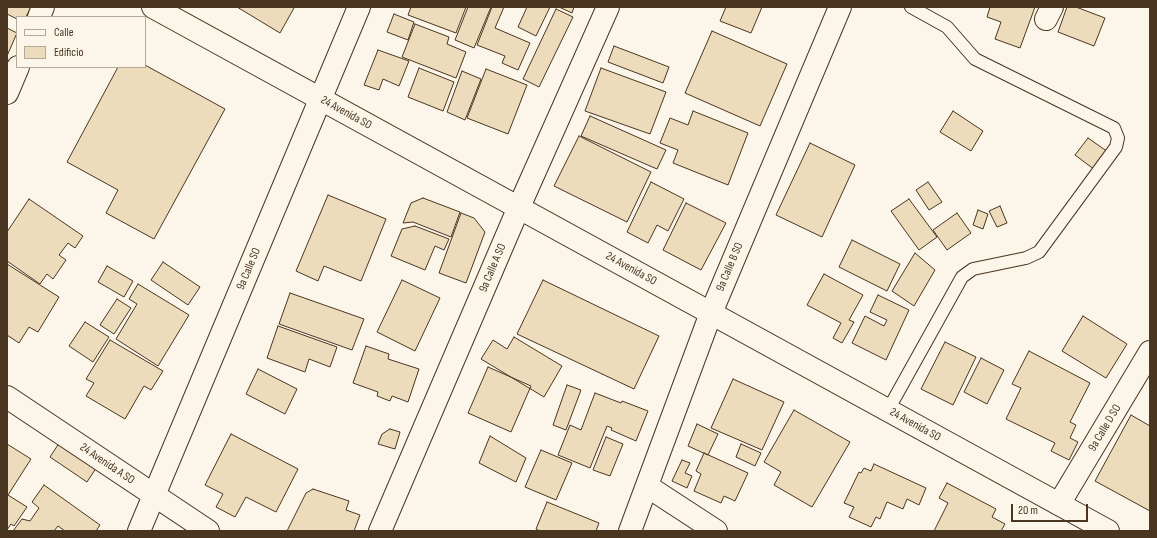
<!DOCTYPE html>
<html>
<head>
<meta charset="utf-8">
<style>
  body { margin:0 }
  #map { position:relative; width:1157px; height:538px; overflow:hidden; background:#fbf6e9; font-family:"Sofia Sans Condensed",sans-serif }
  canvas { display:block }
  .frame { position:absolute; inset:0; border:8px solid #4a3520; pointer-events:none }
  .legend { position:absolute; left:16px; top:16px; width:130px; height:52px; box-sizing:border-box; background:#fbf6e9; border:1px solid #b4a999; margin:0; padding:5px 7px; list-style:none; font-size:12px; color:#4a3520 }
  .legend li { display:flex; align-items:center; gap:8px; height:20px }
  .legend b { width:20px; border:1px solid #b4a999 }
  .scale { position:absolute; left:1011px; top:504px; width:77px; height:18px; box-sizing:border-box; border:2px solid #4a3520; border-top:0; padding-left:5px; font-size:12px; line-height:14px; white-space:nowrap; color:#4a3520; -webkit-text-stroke:3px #fbf6e9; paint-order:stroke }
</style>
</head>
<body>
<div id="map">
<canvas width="1157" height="538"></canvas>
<div class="frame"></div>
<ul class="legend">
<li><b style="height:5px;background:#fbf6e9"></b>Calle</li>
<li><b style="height:11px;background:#ecdcbc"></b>Edificio</li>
</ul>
<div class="scale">20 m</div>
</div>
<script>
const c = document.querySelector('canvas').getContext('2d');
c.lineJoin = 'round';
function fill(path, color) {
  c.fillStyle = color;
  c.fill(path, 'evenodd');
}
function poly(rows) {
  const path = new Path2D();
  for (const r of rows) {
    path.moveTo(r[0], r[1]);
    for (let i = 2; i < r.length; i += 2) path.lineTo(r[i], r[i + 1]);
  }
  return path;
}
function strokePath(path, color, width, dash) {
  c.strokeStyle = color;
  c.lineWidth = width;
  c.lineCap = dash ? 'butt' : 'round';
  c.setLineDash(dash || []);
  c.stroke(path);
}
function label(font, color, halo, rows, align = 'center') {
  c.font = font + ' "Sofia Sans Condensed",sans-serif';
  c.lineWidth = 3;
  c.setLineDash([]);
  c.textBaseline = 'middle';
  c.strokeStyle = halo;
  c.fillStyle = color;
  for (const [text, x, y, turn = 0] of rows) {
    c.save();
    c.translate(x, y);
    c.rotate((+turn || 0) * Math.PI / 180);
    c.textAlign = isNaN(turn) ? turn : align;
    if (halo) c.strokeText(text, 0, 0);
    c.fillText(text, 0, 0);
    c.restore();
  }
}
const building = poly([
  [7,7,31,7,26,17,17,17,17,19,7,14,7,7],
  [237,7,293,7,294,8,280,33,237,7],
  [411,7,466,7,456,33,408,15,411,7],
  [468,7,491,7,474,48,455,40,468,7],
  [492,7,504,7,495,28,530,43,518,70,502,63,505,56,477,45,492,7],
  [527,7,550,7,536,36,518,27,527,7],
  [559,7,574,7,572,13,559,7],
  [726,7,762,7,751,33,720,21,726,7],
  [990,7,1035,7,1020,48,995,39,1001,22,987,17,990,7],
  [1067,7,1076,7,1105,18,1094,46,1058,32,1067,7],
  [556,9,573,17,539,87,523,79,556,9],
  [394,14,414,22,408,40,387,32,394,14],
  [415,24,449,37,447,44,466,52,456,78,402,57,415,24],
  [7,28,17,33,7,56,7,28],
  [712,31,787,64,760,126,685,93,712,31],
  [614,46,669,67,663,83,608,62,614,46],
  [378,50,409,61,399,86,383,79,379,90,364,85,378,50],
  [145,65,225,109,154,239,106,213,118,190,67,162,118,67,145,67,145,65],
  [419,68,454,82,443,111,408,97,419,68],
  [601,68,666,92,650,134,585,111,601,68],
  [486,69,527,85,508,134,467,118,486,69],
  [462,71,481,79,465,120,447,112,462,71],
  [693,111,748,133,728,185,673,163,678,150,660,143,670,118,688,125,693,111],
  [953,111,983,131,971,151,940,132,953,111],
  [590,116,666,150,657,169,581,136,590,116],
  [579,136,651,172,627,222,554,186,579,136],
  [1088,138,1108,152,1095,170,1075,155,1088,138],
  [810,143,855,165,822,237,776,215,810,143],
  [651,182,684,199,668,231,657,225,648,243,627,232,651,182],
  [928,182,942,202,929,210,916,190,928,182],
  [328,195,386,219,361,281,324,266,318,281,296,271,328,195],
  [423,198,460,212,451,237,413,222,403,223,411,203,423,198],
  [29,199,83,236,75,248,68,243,59,255,66,260,53,279,47,274,40,284,7,261,7,232,29,199],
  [909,199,937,237,919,250,891,211,909,199],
  [686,203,726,223,701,270,663,250,686,203],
  [1000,206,1007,223,997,227,989,211,1000,206],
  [978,210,988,214,983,229,973,225,978,210],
  [461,213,474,218,485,232,466,283,439,273,461,213],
  [957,213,971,233,947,250,933,230,957,213],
  [415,226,449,239,444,250,435,246,425,270,391,256,402,229,415,226],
  [852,240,900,264,887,291,839,267,852,240],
  [915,253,935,270,914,306,892,291,915,253],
  [163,262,200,287,188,305,151,280,163,262],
  [7,264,59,297,38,332,29,327,19,343,7,335,7,264],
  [107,266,133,281,124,297,98,282,107,266],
  [824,274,863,295,849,320,854,322,842,343,833,338,841,323,807,305,824,274],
  [402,280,440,298,415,351,377,332,402,280],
  [543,280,659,336,634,389,517,334,543,280],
  [138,284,189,315,158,366,116,339,137,304,129,299,138,284],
  [290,293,364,319,352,350,279,324,290,293],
  [878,295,909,310,886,360,852,343,865,316,884,326,887,320,870,312,878,295],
  [117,299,131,308,114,334,100,325,117,299],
  [1083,316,1127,344,1106,378,1062,351,1083,316],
  [85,322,109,337,93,362,69,346,85,322],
  [278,326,337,347,330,367,309,359,305,372,267,358,278,326],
  [514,337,562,366,544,397,481,359,493,340,507,349,514,337],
  [110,340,163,371,151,390,144,386,125,419,86,396,94,383,86,379,110,340],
  [945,342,976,357,953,405,921,389,945,342],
  [366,346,389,354,388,359,419,369,408,402,392,396,390,401,377,396,378,392,353,383,366,346],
  [1029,351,1090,383,1070,422,1076,425,1070,438,1078,442,1069,460,1051,451,1055,443,1006,419,1021,388,1012,384,1029,351],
  [981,358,1004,370,987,404,964,392,981,358],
  [488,367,531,386,511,432,468,413,488,367],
  [258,369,297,389,285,414,246,394,258,369],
  [733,379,784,402,762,450,711,428,733,379],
  [567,385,581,390,566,430,553,425,567,385],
  [595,393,621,403,622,401,648,411,636,441,611,430,612,428,607,426,590,468,558,455,570,425,581,430,595,393],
  [794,410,850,442,812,507,774,485,781,472,764,462,794,410],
  [1131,415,1150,426,1150,511,1095,481,1131,415],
  [697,424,718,434,708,455,688,446,697,424],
  [390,429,400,432,395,449,378,444,382,434,390,429],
  [65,434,102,459,87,482,50,457,65,434],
  [231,434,298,469,276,512,246,497,235,517,216,507,223,494,205,485,231,434],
  [490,436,526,458,516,482,479,463,490,436],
  [606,437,623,444,610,476,593,470,606,437],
  [7,444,31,459,8,495,27,507,14,526,11,524,7,530,7,444],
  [741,444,761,453,755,466,736,457,741,444],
  [541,450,572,463,556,500,525,487,541,450],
  [704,453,748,473,735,501,724,496,721,503,694,491,701,474,696,471,704,453],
  [682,460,690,463,685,473,692,476,687,488,672,481,682,460],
  [874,464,926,488,919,505,907,499,903,509,887,502,880,519,876,517,871,527,849,517,854,507,844,503,859,472,861,473,864,468,871,471,874,464],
  [947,483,996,509,992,517,1005,524,1001,531,934,531,948,503,939,498,947,483],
  [44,485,100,525,96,531,65,531,58,526,54,531,13,531,22,519,30,521,39,508,32,502,44,485],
  [313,489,349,501,346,510,360,515,354,531,287,531,306,493,313,489],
  [547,502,599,523,596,531,540,531,536,529,547,502]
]);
const service = poly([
  [888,410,962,277,973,269,1026,258,1039,252,1116,147,1118,138,1114,128,975,59,947,27,911,7]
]);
const minor = poly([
  [39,17,43,7],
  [1046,19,1052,7],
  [7,93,18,67],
  [7,397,208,531],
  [647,486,716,531],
  [1059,504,1150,352],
  [139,531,359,7],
  [380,531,519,207,608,7],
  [630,531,711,313,840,7]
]);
const tertiary = poly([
  [153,7,1108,531]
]);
const streetNames = [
  ["24 Avenida SO",346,113,29],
  ["9a Calle B SO",730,267,-67],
  ["9a Calle A SO",493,268,-67],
  ["9a Calle SO",249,269,-67],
  ["24 Avenida SO",631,269,29],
  ["24 Avenida SO",915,425,29],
  ["9a Calle D SO",1105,428,-59],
  ["24 Avenida A SO",107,464,34]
];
fill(building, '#ecdcbc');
strokePath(building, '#4a3520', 1);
strokePath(service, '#4a3520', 14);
strokePath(minor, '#4a3520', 24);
strokePath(tertiary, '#4a3520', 24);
strokePath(service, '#fbf6e9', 12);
strokePath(minor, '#fbf6e9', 22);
strokePath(tertiary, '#fbf6e9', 22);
label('12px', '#4a3520', '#fbf6e9', streetNames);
</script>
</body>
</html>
